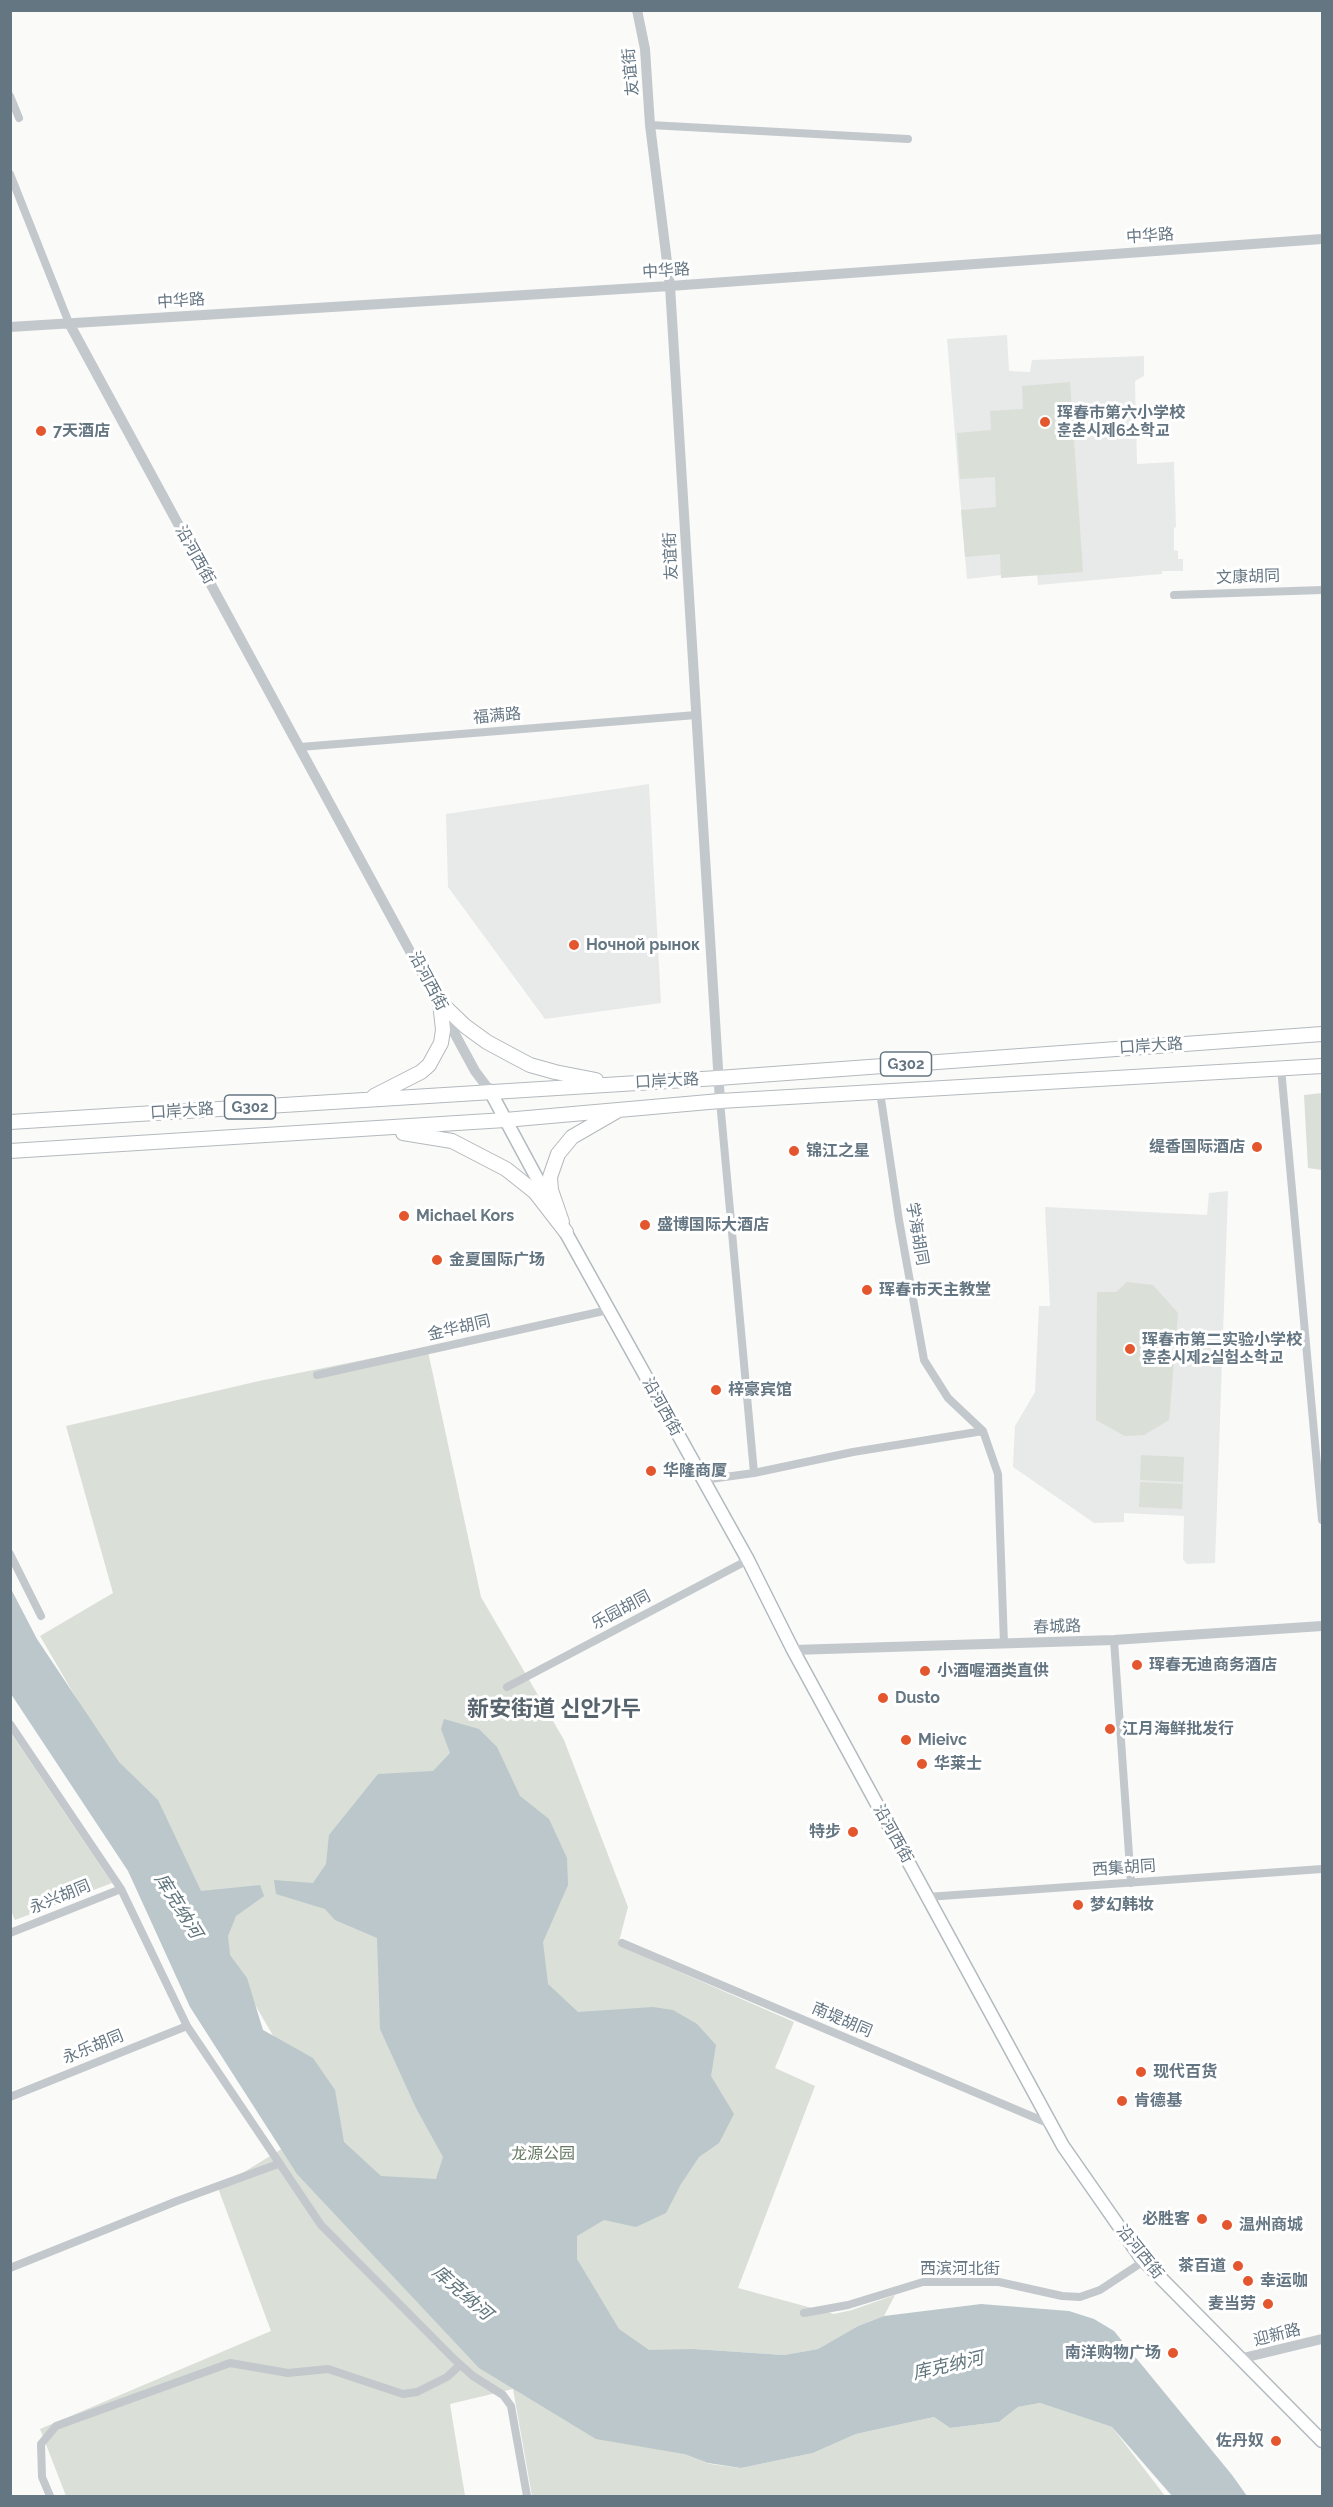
<!DOCTYPE html>
<html>
<head>
<meta charset="utf-8">
<style>
  body { margin:0 }
  #map { position:relative; width:1333px; height:2507px; overflow:hidden; background:#fafaf8; font-family:Raleway,sans-serif }
  canvas { display:block }
  .frame { position:absolute; inset:0; border:12px solid #657683; pointer-events:none }
</style>
</head>
<body>
<div id="map">
<canvas width="1333" height="2507"></canvas>
<div class="frame"></div>
</div>
<script>
const c = document.querySelector('canvas').getContext('2d');
c.lineJoin = 'round';
function fill(path, color) {
  c.fillStyle = color;
  c.fill(path, 'evenodd');
}
function poly(rows) {
  const path = new Path2D();
  for (const r of rows) {
    path.moveTo(r[0], r[1]);
    for (let i = 2; i < r.length; i += 2) path.lineTo(r[i], r[i + 1]);
  }
  return path;
}
function strokePath(path, color, width, dash) {
  c.strokeStyle = color;
  c.lineWidth = width;
  c.lineCap = dash ? 'butt' : 'round';
  c.setLineDash(dash || []);
  c.stroke(path);
}
function label(font, color, halo, rows, align = 'center') {
  c.font = font + ' Raleway,"Noto Sans SC","Noto Sans KR",sans-serif';
  c.lineWidth = 6;
  c.setLineDash([]);
  c.textBaseline = 'middle';
  c.strokeStyle = halo;
  c.fillStyle = color;
  for (const [text, x, y, turn = 0] of rows) {
    c.save();
    c.translate(x, y);
    c.rotate((+turn || 0) * Math.PI / 180);
    c.textAlign = isNaN(turn) ? turn : align;
    if (halo) c.strokeText(text, 0, 0);
    c.fillText(text, 0, 0);
    c.restore();
  }
}
const built = poly([
  [1007,335,1009,371,1030,372,1032,360,1144,356,1144,376,1135,381,1137,464,1174,462,1176,527,1174,528,1174,550,1178,551,1178,559,1183,559,1183,571,1162,571,1162,574,1038,585,1037,571,967,579,947,339],
  [649,784,661,1003,545,1019,448,887,446,814],
  [1228,1191,1215,1563,1187,1564,1183,1560,1184,1516,1124,1513,1124,1522,1094,1523,1013,1467,1015,1426,1035,1392,1039,1306,1050,1306,1045,1207,1207,1215,1209,1193]
]);
const green = poly([
  [1070,382,1083,572,1001,578,1000,554,965,557,961,510,996,507,995,477,960,479,957,433,991,430,990,411,1023,409,1022,386],
  [1322,1093,1322,1170,1308,1168,1304,1095],
  [1127,1282,1153,1285,1178,1313,1169,1420,1144,1435,1125,1436,1096,1420,1097,1292,1116,1292],
  [427,1347,481,1597,564,1740,628,1907,618,1945,794,2022,775,2068,815,2086,738,2288,834,2314,852,2310,895,2295,884,2316,858,2326,818,2349,784,2355,694,2349,666,2351,684,2454,710,2464,741,2468,813,2453,856,2434,934,2417,950,2428,999,2422,1018,2407,1040,2403,1112,2427,1165,2496,532,2496,513,2389,450,2404,465,2496,66,2496,40,2429,271,2331,218,2188,324,2123,40,1636,113,1593,66,1426,259,1381],
  [1141,1455,1184,1457,1183,1482,1140,1480],
  [1140,1482,1183,1484,1182,1509,1139,1507],
  [11,1733,112,1883,15,1920,10,1909]
]);
const water = poly([
  [10,1587,37,1639,119,1762,158,1800,201,1891,260,1885,264,1896,236,1916,228,1936,230,1955,247,1978,263,2030,313,2058,335,2090,344,2142,381,2176,436,2179,443,2157,416,2108,380,2029,377,1938,335,1920,325,1909,276,1894,274,1880,313,1883,326,1864,329,1835,378,1774,433,1771,450,1753,441,1729,444,1719,479,1729,497,1747,520,1796,549,1819,567,1858,568,1885,543,1942,548,1984,578,2012,653,2007,673,2010,697,2024,716,2045,711,2076,734,2114,719,2143,699,2157,681,2184,666,2213,636,2227,604,2220,577,2236,577,2259,619,2329,649,2350,694,2349,784,2355,818,2349,858,2326,884,2316,981,2304,1069,2311,1094,2319,1114,2331,1232,2475,1247,2496,1172,2496,1112,2427,1040,2403,1018,2407,999,2422,950,2428,934,2417,856,2434,813,2453,741,2468,708,2463,684,2454,596,2439,479,2368,297,2174,190,2007,128,1871,11,1694]
]);
const minor = poly([
  [10,96,19,118],
  [650,125,908,139],
  [10,174,69,323],
  [1174,595,1322,590],
  [300,747,696,715],
  [1281,1068,1322,1520],
  [880,1092,899,1220,924,1360,948,1398,983,1431,998,1474,1004,1644],
  [720,1101,754,1473],
  [317,1375,608,1310],
  [703,1480,754,1473,853,1452,983,1431],
  [10,1554,41,1616],
  [1114,1640,1131,1883],
  [507,1687,748,1560],
  [10,1724,121,1889,187,2026,321,2225,455,2360,473,2376,503,2395,511,2406,527,2496],
  [927,1897,1322,1869],
  [10,1933,121,1889],
  [622,1943,1050,2124],
  [10,2097,187,2026],
  [10,2268,177,2201,278,2164],
  [804,2313,848,2305,923,2282,999,2282,1062,2296,1080,2297,1100,2290,1144,2261],
  [50,2496,42,2477,41,2444,56,2426,230,2363,288,2373,328,2369,403,2394,417,2392,447,2377,460,2365]
]);
const tertiary = poly([
  [637,10,645,49,650,125,670,286,720,1101],
  [69,323,475,1071,490,1091],
  [10,327,670,286,1322,239],
  [793,1650,1114,1640,1322,1626],
  [1239,2359,1322,2339]
]);
const secondary = poly([
  [490,1091,553,1208],
  [561,1224,748,1560,793,1650,1063,2146,1141,2258,1322,2441]
]);
const trunk = poly([
  [440,1002,465,1026,487,1042,513,1056,530,1065,555,1072,596,1080],
  [374,1096,421,1072,429,1065,441,1043,443,1030,440,1002],
  [10,1122,718,1078,1322,1034],
  [403,1133,452,1141,506,1169,535,1192,566,1232],
  [10,1151,505,1120,720,1101,1322,1066],
  [562,1222,551,1190,550,1177,558,1154,572,1137,617,1111]
]);
const markers = [
  [1045,422,6,"#e4572e"],
  [41,431,6,"#e4572e"],
  [574,945,6,"#e4572e"],
  [1257,1147,6,"#e4572e"],
  [794,1151,6,"#e4572e"],
  [404,1216,6,"#e4572e"],
  [645,1225,6,"#e4572e"],
  [437,1260,6,"#e4572e"],
  [867,1290,6,"#e4572e"],
  [1130,1349,6,"#e4572e"],
  [716,1390,6,"#e4572e"],
  [651,1471,6,"#e4572e"],
  [1137,1665,6,"#e4572e"],
  [925,1671,6,"#e4572e"],
  [883,1698,6,"#e4572e"],
  [1110,1729,6,"#e4572e"],
  [906,1740,6,"#e4572e"],
  [922,1764,6,"#e4572e"],
  [853,1832,6,"#e4572e"],
  [1078,1905,6,"#e4572e"],
  [1141,2072,6,"#e4572e"],
  [1122,2101,6,"#e4572e"],
  [1202,2219,6,"#e4572e"],
  [1227,2225,6,"#e4572e"],
  [1238,2266,6,"#e4572e"],
  [1248,2281,6,"#e4572e"],
  [1268,2304,6,"#e4572e"],
  [1173,2353,6,"#e4572e"],
  [1276,2441,6,"#e4572e"]
];
const shields = [
  [906,1064,51],
  [250,1107,51]
];
const shieldNames = [
  ["G302",906,1064],
  ["G302",250,1107]
];
const streetNames = [
  ["友谊街",631,72,-95],
  ["中华路",1150,236,-4],
  ["中华路",666,271,-4],
  ["中华路",181,301,-4],
  ["沿河西街",195,555,61],
  ["友谊街",671,556,-93],
  ["文康胡同",1248,577,-2],
  ["福满路",497,716,-5],
  ["沿河西街",428,981,62],
  ["口岸大路",1151,1046,-4],
  ["口岸大路",667,1081,-3],
  ["口岸大路",182,1111,-4],
  ["学海胡同",917,1234,80],
  ["金华胡同",459,1328,-13],
  ["沿河西街",662,1407,61],
  ["乐园胡同",621,1610,-28],
  ["春城路",1057,1627,-2],
  ["沿河西街",893,1834,61],
  ["西集胡同",1124,1868,-4],
  ["永兴胡同",60,1897,-22],
  ["南堤胡同",842,2020,23],
  ["永乐胡同",93,2047,-22],
  ["沿河西街",1140,2252,51],
  ["西滨河北街",960,2269],
  ["迎新路",1277,2335,-14]
];
const poiNames = [
  ["珲春市第六小学校",1057,413],
  ["훈춘시제6소학교",1057,431],
  ["7天酒店",53,431],
  ["Ночной рынок",586,945],
  ["缇香国际酒店",1245,1147,"right"],
  ["锦江之星",806,1151],
  ["Michael Kors",416,1216],
  ["盛博国际大酒店",657,1225],
  ["金夏国际广场",449,1260],
  ["珲春市天主教堂",879,1290],
  ["珲春市第二实验小学校",1142,1340],
  ["훈춘시제2실험소학교",1142,1358],
  ["梓豪宾馆",728,1390],
  ["华隆商厦",663,1471],
  ["珲春无迪商务酒店",1149,1665],
  ["小酒喔酒类直供",937,1671],
  ["Dusto",895,1698],
  ["江月海鲜批发行",1122,1729],
  ["Mieivc",918,1740],
  ["华莱士",934,1764],
  ["特步",841,1832,"right"],
  ["梦幻韩妆",1090,1905],
  ["现代百货",1153,2072],
  ["肯德基",1134,2101],
  ["必胜客",1190,2219,"right"],
  ["温州商城",1239,2225],
  ["茶百道",1226,2266,"right"],
  ["幸运咖",1260,2281],
  ["麦当劳",1256,2304,"right"],
  ["南洋购物广场",1161,2353,"right"],
  ["佐丹奴",1264,2441,"right"]
];
const parkNames = [
  ["龙源公园",543,2154]
];
const waterNames = [
  ["库克纳河",178,1906,58],
  ["库克纳河",462,2293,41],
  ["库克纳河",948,2366,-13]
];
const districtNames = [
  ["新安街道 신안가두",554,1709]
];
fill(built, '#e8e9e9');
fill(green, '#dadfd7');
fill(water, '#bbc7cb');
strokePath(secondary, '#b3babf', 15);
strokePath(trunk, '#b4b9bd', 16);
strokePath(minor, '#c3c8cc', 8);
strokePath(tertiary, '#c3c8cc', 10);
strokePath(secondary, '#fff', 12);
strokePath(trunk, '#fff', 14);
for (const [x, y, r, color] of markers) {
  const dot = new Path2D();
  dot.arc(x, y, r, 0, 2 * Math.PI);
  c.fillStyle = color;
  c.fill(dot);
  strokePath(dot, '#fff', 2);
}
for (const [x, y, w] of shields) {
  const box = new Path2D();
  box.roundRect(x - w / 2, y - 12, w, 24, 4.5);
  c.fillStyle = '#fff';
  c.fill(box);
  strokePath(box, '#657683', 1.5);
}
label('bold 15px', '#657683', null, shieldNames);
label('16px', '#657683', '#fff', streetNames);
label('bold 16px', '#657683', '#fff', poiNames, 'left');
label('16px', '#687a64', '#fff', parkNames);
label('italic 18px', '#60757c', '#fff', waterNames);
label('bold 22px', '#57646e', '#fff', districtNames);
</script>
</body>
</html>
